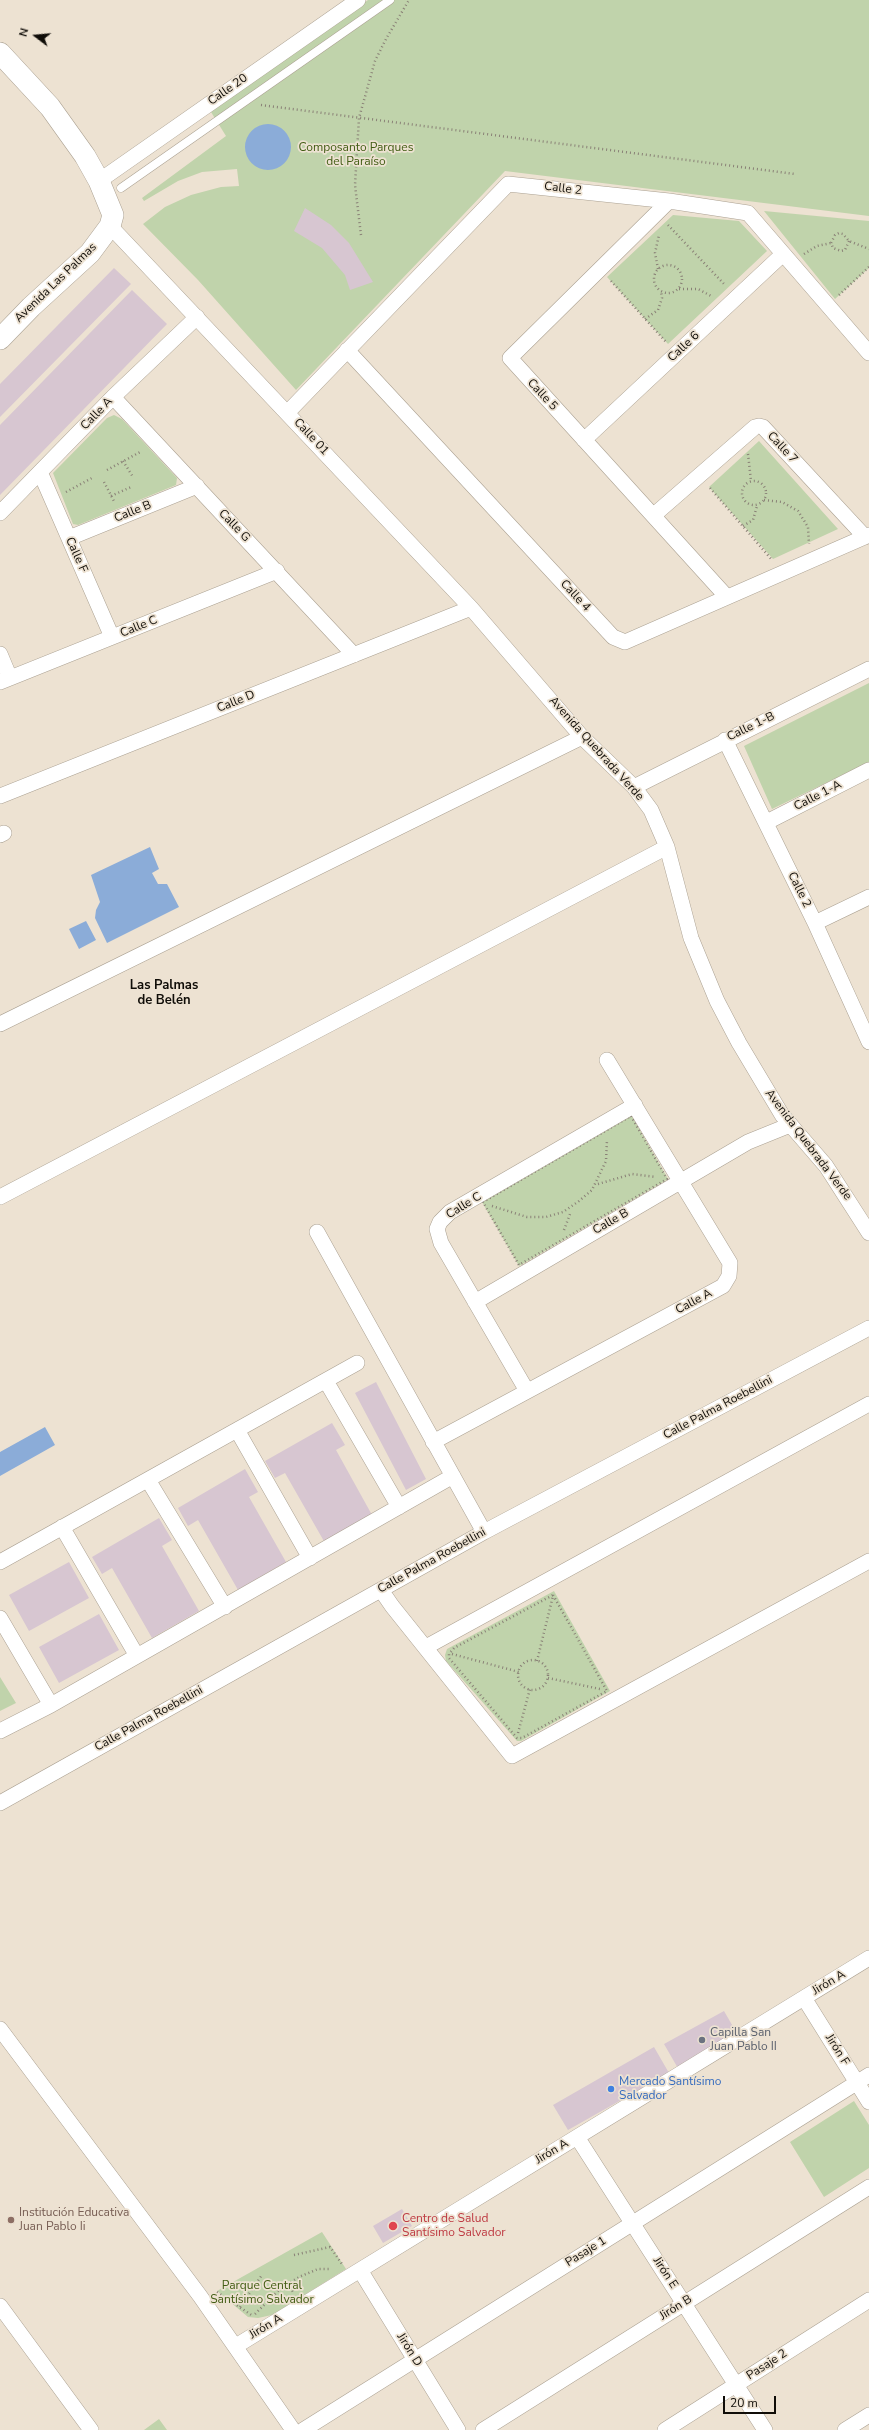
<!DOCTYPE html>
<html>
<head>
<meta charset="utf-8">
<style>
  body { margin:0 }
  #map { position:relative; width:869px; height:2430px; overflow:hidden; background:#ede2d2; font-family:"Nunito Sans",sans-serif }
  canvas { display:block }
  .north { position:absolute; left:16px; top:16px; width:40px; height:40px; -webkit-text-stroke:3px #ede2d2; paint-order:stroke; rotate:286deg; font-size:11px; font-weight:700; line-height:16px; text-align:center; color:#100d08 }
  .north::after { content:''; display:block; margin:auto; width:14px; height:18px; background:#100d08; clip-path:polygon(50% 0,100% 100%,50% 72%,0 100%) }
  .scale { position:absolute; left:723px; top:2396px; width:53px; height:18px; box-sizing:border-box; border:2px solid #100d08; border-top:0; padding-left:5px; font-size:12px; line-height:14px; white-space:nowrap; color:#100d08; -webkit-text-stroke:3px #ede2d2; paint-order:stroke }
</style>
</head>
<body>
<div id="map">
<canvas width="869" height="2430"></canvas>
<div class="north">N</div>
<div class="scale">20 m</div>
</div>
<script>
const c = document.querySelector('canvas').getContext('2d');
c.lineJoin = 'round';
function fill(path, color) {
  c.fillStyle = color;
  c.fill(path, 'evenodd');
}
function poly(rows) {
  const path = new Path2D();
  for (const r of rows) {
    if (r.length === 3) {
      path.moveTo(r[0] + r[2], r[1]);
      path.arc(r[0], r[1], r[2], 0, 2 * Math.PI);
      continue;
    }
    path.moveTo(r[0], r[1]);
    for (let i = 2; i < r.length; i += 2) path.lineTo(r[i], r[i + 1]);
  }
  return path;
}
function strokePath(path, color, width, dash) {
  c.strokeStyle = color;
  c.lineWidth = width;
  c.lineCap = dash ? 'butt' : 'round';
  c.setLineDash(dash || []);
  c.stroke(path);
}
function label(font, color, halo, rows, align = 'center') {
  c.font = font + ' "Nunito Sans",sans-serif';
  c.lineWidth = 3.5;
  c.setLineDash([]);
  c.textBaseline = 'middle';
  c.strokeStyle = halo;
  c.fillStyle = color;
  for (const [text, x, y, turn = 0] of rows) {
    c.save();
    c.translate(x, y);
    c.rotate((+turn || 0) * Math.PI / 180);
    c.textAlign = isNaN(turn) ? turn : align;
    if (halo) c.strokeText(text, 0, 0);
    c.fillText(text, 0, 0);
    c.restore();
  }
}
const green = poly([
  [368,0,869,0,869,216,505,171,296,390,198,280,143,224,165,207,191,195,221,187,239,186,237,169,202,172,178,181,144,201,142,198,226,136,211,112],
  [764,211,869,221,869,268,835,299],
  [673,215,739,221,767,251,668,344,607,277],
  [114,415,122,419,177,478,176,485,78,525,73,524,53,473,107,418],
  [759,441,838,529,773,559,709,487],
  [869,683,869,762,772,809,744,746],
  [631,1115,668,1179,519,1266,482,1202],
  [554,1591,610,1691,521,1741,517,1741,446,1661,445,1655,447,1649],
  [0,1677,16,1703,0,1711],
  [854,2101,869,2125,869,2168,824,2197,790,2142],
  [322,2232,346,2269,272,2315,258,2318,248,2317,217,2291],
  [159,2419,167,2430,144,2430]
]);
const water = poly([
  [268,147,23],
  [150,847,159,869,152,873,158,884,167,884,179,907,107,943,95,918,96,910,100,902,91,875],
  [86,921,96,940,79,949,69,929],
  [45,1427,55,1445,0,1476,0,1452]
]);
const building = poly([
  [305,208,331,225,349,243,373,282,350,290,345,275,322,248,294,231],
  [114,268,131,284,0,417,0,384],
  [132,290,167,324,0,495,0,425],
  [376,1382,426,1479,406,1490,355,1393],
  [332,1423,345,1445,336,1450,372,1515,325,1543,285,1473,275,1478,265,1461],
  [245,1469,258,1492,249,1497,286,1562,238,1590,198,1520,188,1526,178,1508],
  [159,1518,172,1540,162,1546,199,1611,152,1638,112,1568,102,1574,92,1557],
  [69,1562,89,1598,29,1631,9,1595],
  [99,1614,119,1650,59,1683,39,1647],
  [724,2011,739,2037,679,2070,664,2044],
  [654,2047,669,2073,568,2130,553,2105],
  [402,2209,412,2226,383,2243,373,2226]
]);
const path = poly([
  [261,105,795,174],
  [668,225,725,285],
  [361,235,355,185,359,118,375,61,386,39,409,0],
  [849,241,845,250,841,251,833,248,831,243,835,235,839,233,843,234,849,241,869,249],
  [804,254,817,246,831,243],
  [668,279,14],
  [658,269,655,253,659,235],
  [611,281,666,342],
  [679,289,698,289,713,297],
  [839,295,869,267],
  [645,319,658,310,662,298,661,291],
  [748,454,751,481],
  [123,461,133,477],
  [107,470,142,451],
  [754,493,12],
  [104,482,115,503],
  [710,488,772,560],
  [66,492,92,478],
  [111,496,131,487],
  [764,500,782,502,798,511,808,527,809,544],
  [743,526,753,520,757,506],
  [631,1116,667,1179,519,1265,483,1202,631,1116],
  [598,1184,632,1174,656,1177],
  [492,1206,527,1217,546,1217,563,1212,579,1201,592,1190,606,1161,607,1140],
  [564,1230,570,1214],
  [553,1595,607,1691,522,1738,517,1738,449,1658,449,1654,454,1648,553,1595],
  [452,1654,519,1672],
  [533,1675,15],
  [537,1661,553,1596],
  [548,1678,600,1689],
  [518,1733,530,1689],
  [294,2255,330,2247,342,2264],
  [288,2284,293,2292],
  [217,2292,253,2316],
  [240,2307,262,2275],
  [255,2314,279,2290,299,2277,318,2269,329,2269]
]);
const service = poly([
  [121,188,390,0]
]);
const minor = poly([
  [99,181,358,0],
  [669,201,510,358,726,596],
  [110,226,471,608,582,737,634,787,651,810,667,847,691,938,717,1001,739,1043,782,1115,826,1166,869,1233],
  [347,350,613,637,625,642,869,535],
  [113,397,354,655],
  [288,412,508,184,669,201,748,213,869,353],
  [584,440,783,254],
  [40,472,112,637],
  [0,513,113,397,197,317],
  [654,515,755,427,759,426,763,427,865,537],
  [69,538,197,486],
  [0,654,10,678],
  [0,682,277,571],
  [725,740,815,923,869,1042],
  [634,787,869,669],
  [0,796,471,608],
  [767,822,869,770],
  [0,835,4,833],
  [815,923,869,897],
  [0,1024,582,737],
  [0,1197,667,847],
  [317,1232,484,1532],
  [475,1302,748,1142,790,1125],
  [326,1381,399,1507],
  [527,1391,441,1243,437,1229,440,1222,450,1212,635,1105],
  [237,1430,310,1558],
  [433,1442,723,1286,729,1276,730,1263,607,1060],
  [148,1480,225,1607],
  [62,1527,137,1656],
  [0,1562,357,1363],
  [381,1590,392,1606,512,1756,869,1561],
  [0,1618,51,1705],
  [426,1647,869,1404],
  [0,1731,51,1705,453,1476],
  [0,1803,484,1532,869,1328],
  [804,1998,869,2102],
  [0,2029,200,2296,293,2430],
  [577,2137,765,2430],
  [360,2270,458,2430],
  [0,2306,91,2430],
  [236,2346,869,1958],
  [303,2430,869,2075],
  [483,2430,869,2187],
  [665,2430,869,2300],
  [845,2430,869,2415]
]);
const secondary = poly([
  [0,53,50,107,85,156,99,181,113,215,110,226,90,253,31,307,0,339]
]);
const markers = [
  [702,2040,4,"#6b7280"],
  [611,2089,4,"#3f7fe0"],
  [11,2220,4,"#8d6e63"],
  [393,2226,5,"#e0444e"]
];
const streetNames = [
  ["Calle 20",228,90,-35],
  ["Calle 2",563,189,7],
  ["Avenida Las Palmas",56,283,-44],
  ["Calle 6",684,347,-43],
  ["Calle 5",542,395,47],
  ["Calle A",97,414,-46],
  ["Calle 01",311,437,47],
  ["Calle 7",782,448,47],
  ["Calle B",133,512,-22],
  ["Calle G",234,526,46],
  ["Calle F",76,555,66],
  ["Calle 4",575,596,47],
  ["Calle C",139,627,-22],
  ["Calle D",236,702,-22],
  ["Calle 1-B",751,727,-26],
  ["Avenida Quebrada Verde",596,749,48],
  ["Calle 1-A",818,796,-27],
  ["Calle 2",799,890,64],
  ["Avenida Quebrada Verde",808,1145,53],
  ["Calle C",464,1206,-32],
  ["Calle B",611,1222,-30],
  ["Calle A",694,1302,-28],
  ["Calle Palma Roebellini",718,1408,-28],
  ["Calle Palma Roebellini",432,1561,-29],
  ["Calle Palma Roebellini",149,1719,-29],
  ["Jirón A",829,1983,-31],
  ["Jirón F",837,2050,58],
  ["Jirón A",552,2152,-31],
  ["Pasaje 1",586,2252,-32],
  ["Jirón E",665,2273,57],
  ["Jirón B",676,2308,-32],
  ["Jirón A",266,2327,-31],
  ["Jirón D",409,2350,58],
  ["Pasaje 2",767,2365,-33]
];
const parkNames = [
  ["Composanto Parques",356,148],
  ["del Paraíso",356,162],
  ["Parque Central",262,2286],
  ["Santísimo Salvador",262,2300]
];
const worshipNames = [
  ["Capilla San",710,2033],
  ["Juan Pablo II",710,2047]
];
const shopNames = [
  ["Mercado Santísimo",619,2082],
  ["Salvador",619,2096]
];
const educationNames = [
  ["Institución Educativa",19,2213],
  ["Juan Pablo Ii",19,2227]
];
const healthNames = [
  ["Centro de Salud",402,2219],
  ["Santísimo Salvador",402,2233]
];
const neighbourhoodNames = [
  ["Las Palmas",164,986],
  ["de Belén",164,1001]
];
fill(green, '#c0d3ab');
fill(water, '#8bacd8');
fill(building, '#d7c6d1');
strokePath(service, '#aba192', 9);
strokePath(minor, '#aba192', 16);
strokePath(secondary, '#aba192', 22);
strokePath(path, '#898176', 2.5, [1, 3]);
strokePath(service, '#fff', 8);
strokePath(minor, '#fff', 15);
strokePath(secondary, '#fff', 21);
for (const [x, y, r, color] of markers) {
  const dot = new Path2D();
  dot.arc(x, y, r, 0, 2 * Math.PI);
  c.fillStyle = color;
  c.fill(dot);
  strokePath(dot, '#ede2d2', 1.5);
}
label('12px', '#100d08', '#ede2d2', streetNames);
label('12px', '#425d14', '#ede2d2', parkNames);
label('12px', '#5b616d', '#ede2d2', worshipNames, 'left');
label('12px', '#366cbe', '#ede2d2', shopNames, 'left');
label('12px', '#785e54', '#ede2d2', educationNames, 'left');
label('12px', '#be3a42', '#ede2d2', healthNames, 'left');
label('bold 13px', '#100d08', '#ede2d2', neighbourhoodNames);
</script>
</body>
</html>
